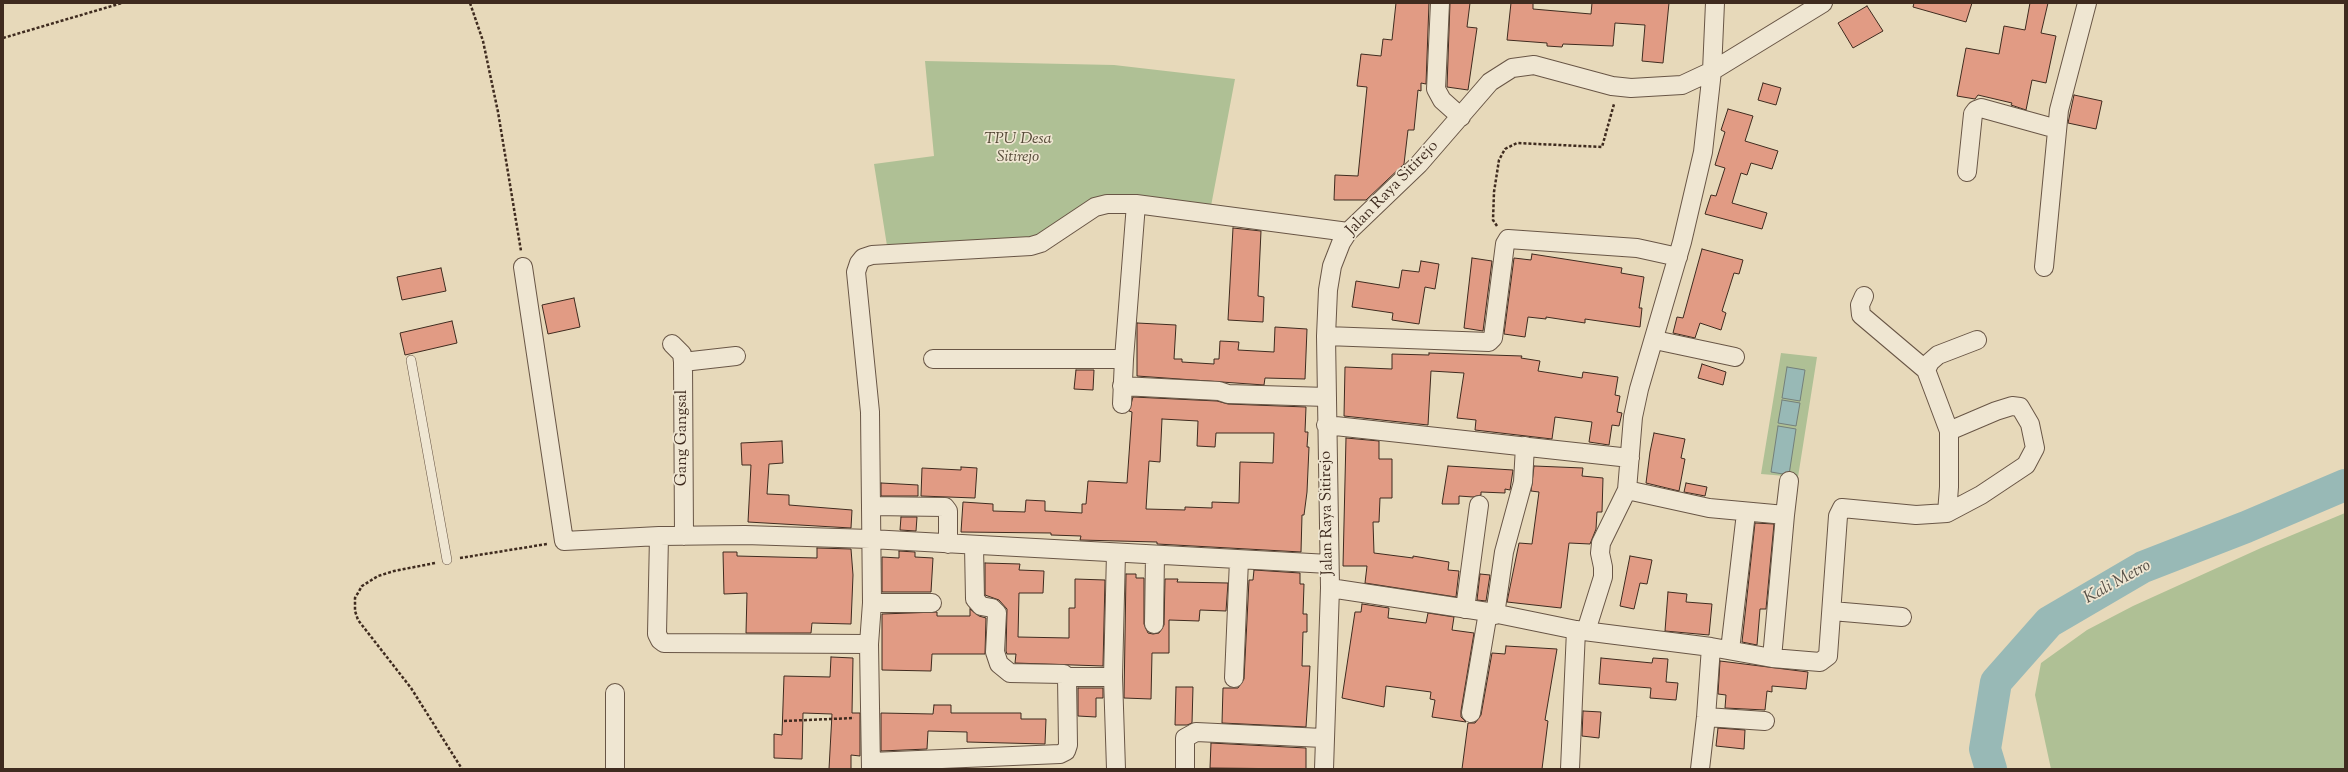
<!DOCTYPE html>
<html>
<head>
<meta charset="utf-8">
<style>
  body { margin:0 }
  #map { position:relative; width:2348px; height:772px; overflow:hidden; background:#e7d9ba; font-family:"Sorts Mill Goudy",serif }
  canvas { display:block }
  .frame { position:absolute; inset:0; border:4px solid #3f2b1f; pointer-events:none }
</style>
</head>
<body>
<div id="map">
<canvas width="2348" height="772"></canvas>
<div class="frame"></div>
</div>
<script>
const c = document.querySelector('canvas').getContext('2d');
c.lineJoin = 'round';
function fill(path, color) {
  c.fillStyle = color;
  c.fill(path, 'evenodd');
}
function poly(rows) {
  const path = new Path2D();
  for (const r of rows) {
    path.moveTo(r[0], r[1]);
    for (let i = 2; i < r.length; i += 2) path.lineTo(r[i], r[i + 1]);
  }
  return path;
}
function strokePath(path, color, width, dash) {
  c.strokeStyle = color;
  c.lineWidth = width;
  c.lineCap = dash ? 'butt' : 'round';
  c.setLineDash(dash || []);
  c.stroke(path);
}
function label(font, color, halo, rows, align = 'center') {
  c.font = font + ' "Sorts Mill Goudy",serif';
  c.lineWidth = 3.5;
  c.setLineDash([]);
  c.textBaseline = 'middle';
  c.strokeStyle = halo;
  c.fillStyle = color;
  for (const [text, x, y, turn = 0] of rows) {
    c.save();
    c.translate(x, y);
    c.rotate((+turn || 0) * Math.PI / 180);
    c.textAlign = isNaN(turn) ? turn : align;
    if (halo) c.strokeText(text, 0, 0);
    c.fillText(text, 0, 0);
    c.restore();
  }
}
const green = poly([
  [925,61,1114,65,1235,79,1211,206,1110,194,1097,199,1039,238,888,252,874,164,934,156],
  [1781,353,1817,357,1798,477,1761,474],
  [2345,513,2345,769,2051,769,2035,695,2041,663,2087,630,2133,606,2261,548]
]);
const water = poly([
  [1787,367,1805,370,1800,401,1782,398,1787,367],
  [1782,400,1800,403,1796,426,1778,423,1782,400],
  [1778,426,1796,429,1789,475,1771,472,1778,426]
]);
const river = poly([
  [1991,769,1985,749,1996,682,2049,622,2143,567,2246,527,2345,485]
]);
const building = poly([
  [1396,3,1429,3,1426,84,1421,83,1421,91,1418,90,1414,130,1408,130,1404,164,1366,200,1334,200,1335,175,1358,176,1367,87,1357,86,1361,54,1381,56,1383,39,1392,40,1396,3],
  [1450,3,1470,3,1467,27,1477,28,1468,90,1447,87,1450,3],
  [1511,3,1533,3,1533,9,1591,14,1592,3,1669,3,1663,63,1642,61,1645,25,1615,23,1613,46,1563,44,1562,47,1547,46,1547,43,1507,40,1511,3],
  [1914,3,1972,3,1966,22,1913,7,1914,3],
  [2030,3,2048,3,2041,33,2056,36,2046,83,2032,80,2026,110,2011,105,2012,103,1978,95,1975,99,1957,96,1966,48,1999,54,2004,26,2025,30,2030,3],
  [1867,6,1883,31,1853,48,1838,23,1867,6],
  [1763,83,1781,88,1776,105,1758,100,1763,83],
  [2074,95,2102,101,2096,129,2068,123,2074,95],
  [1728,109,1753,116,1745,141,1778,151,1772,169,1751,163,1747,175,1741,173,1732,203,1767,213,1762,229,1705,214,1711,195,1716,196,1725,168,1715,165,1725,132,1721,130,1728,109],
  [1233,228,1261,231,1258,296,1264,297,1263,322,1228,320,1233,228],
  [1702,249,1743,260,1739,274,1734,273,1722,311,1726,313,1721,330,1700,323,1695,338,1673,333,1677,317,1683,318,1702,249],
  [1532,254,1622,268,1621,273,1644,277,1639,308,1642,308,1640,327,1585,319,1585,323,1546,317,1546,319,1528,317,1525,337,1504,334,1514,258,1531,260,1532,254],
  [1472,258,1492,261,1483,331,1464,328,1472,258],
  [1421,261,1439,264,1435,289,1425,287,1419,324,1392,320,1393,313,1352,307,1356,281,1399,288,1402,270,1419,272,1421,261],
  [441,268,446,291,402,300,397,277,441,268],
  [574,298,580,327,548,334,542,305,574,298],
  [452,321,457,343,405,355,400,333,452,321],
  [1137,323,1176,325,1174,359,1182,359,1182,362,1214,364,1214,359,1219,359,1220,341,1239,342,1238,350,1274,352,1275,327,1307,329,1305,379,1265,378,1264,385,1137,376,1137,323],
  [1429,353,1522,356,1521,358,1540,361,1538,371,1582,378,1583,372,1618,377,1615,395,1620,396,1617,412,1622,413,1619,426,1612,425,1609,445,1589,442,1592,422,1555,417,1552,439,1475,430,1476,420,1457,418,1464,373,1431,371,1428,425,1344,416,1345,367,1392,369,1392,354,1429,355,1429,353],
  [1702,364,1726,372,1723,385,1698,378,1702,364],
  [1076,370,1094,370,1093,390,1074,389,1076,370],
  [1133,397,1217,401,1228,404,1306,407,1305,432,1308,432,1307,447,1309,447,1307,492,1304,515,1302,515,1301,552,1157,544,1157,542,1080,540,1081,536,1051,535,1051,533,961,532,963,502,993,504,993,511,1025,512,1026,500,1045,501,1045,511,1082,513,1082,504,1086,504,1088,481,1127,483,1132,412,1129,411,1133,397],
  [1162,419,1198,421,1197,446,1215,447,1216,433,1274,433,1273,463,1240,462,1239,503,1212,502,1212,508,1185,507,1185,510,1146,509,1149,461,1160,462,1162,419],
  [1654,433,1685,439,1681,458,1685,459,1679,491,1646,483,1650,452,1654,433],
  [1346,438,1379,441,1379,459,1392,459,1392,498,1380,498,1379,522,1373,522,1374,553,1413,558,1413,556,1449,562,1448,570,1459,571,1456,597,1365,583,1367,566,1343,566,1346,438],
  [782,441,783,463,769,464,767,494,789,495,789,505,852,510,851,528,748,522,751,465,742,465,741,443,782,441],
  [1448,466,1513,470,1510,490,1505,489,1505,493,1481,492,1481,495,1473,497,1459,496,1459,504,1442,504,1448,466],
  [1534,466,1583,468,1582,476,1603,478,1602,512,1597,512,1596,529,1590,544,1569,543,1561,608,1507,602,1519,543,1532,544,1539,492,1531,491,1534,466],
  [961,467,977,468,975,498,921,496,922,468,961,470,961,467],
  [881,483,918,485,918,496,881,496,881,483],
  [1686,483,1707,487,1705,496,1684,492,1686,483],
  [901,517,917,517,916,531,900,530,901,517],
  [1755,523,1774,524,1766,609,1760,609,1757,645,1742,642,1755,523],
  [817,548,851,549,853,575,851,624,812,623,811,633,746,633,747,593,724,594,723,552,737,552,737,556,817,558,817,548],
  [899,551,915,552,915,557,933,558,931,592,882,592,882,557,899,558,899,551],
  [1630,556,1652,560,1647,584,1640,583,1634,609,1620,606,1630,556],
  [985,563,1020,564,1019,570,1044,571,1043,593,1019,593,1018,637,1069,638,1069,608,1075,608,1075,579,1105,580,1103,666,1015,663,1016,654,1007,654,1006,651,1007,609,999,600,985,595,985,563],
  [1254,570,1300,573,1300,584,1304,584,1303,614,1307,614,1307,632,1303,632,1302,666,1310,666,1306,727,1222,723,1223,688,1238,688,1244,679,1249,580,1253,580,1254,570],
  [1126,574,1136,574,1136,578,1144,578,1144,624,1148,633,1153,634,1159,633,1164,625,1165,579,1178,579,1177,582,1228,583,1226,611,1200,610,1199,621,1169,620,1169,653,1152,653,1151,699,1124,698,1126,574],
  [1480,574,1490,575,1486,601,1477,600,1480,574],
  [1668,592,1687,594,1686,602,1712,604,1709,635,1665,631,1668,592],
  [1362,604,1389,608,1388,618,1426,623,1428,613,1454,617,1452,630,1474,633,1461,711,1461,717,1466,722,1432,717,1435,700,1430,699,1431,692,1386,686,1384,707,1342,698,1355,612,1361,612,1362,604],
  [970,609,979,616,986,618,985,654,932,654,931,671,882,670,882,614,937,612,937,616,970,616,970,609],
  [1506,646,1557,649,1545,720,1548,721,1542,769,1462,769,1468,723,1475,723,1481,715,1492,653,1505,654,1506,646],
  [831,657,853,658,852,713,860,713,860,756,851,755,851,769,829,769,832,714,803,713,802,759,774,758,774,734,782,735,784,676,830,677,831,657],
  [1601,658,1652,663,1653,658,1668,659,1666,682,1678,683,1676,700,1650,698,1651,688,1599,684,1601,658],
  [1720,661,1808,672,1806,689,1772,686,1772,692,1767,691,1765,710,1725,708,1726,695,1718,694,1720,661],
  [1176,687,1193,687,1192,723,1187,725,1175,725,1176,687],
  [1078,688,1103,688,1103,698,1096,698,1096,717,1078,716,1078,688],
  [934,705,951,705,951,713,1021,713,1021,719,1046,719,1045,744,967,742,967,732,928,731,927,749,881,751,881,713,933,714,934,705],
  [1583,711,1601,712,1599,738,1582,736,1583,711],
  [1718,728,1745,730,1744,749,1716,746,1718,728],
  [1211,743,1306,748,1306,769,1210,768,1211,743]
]);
const path = poly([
  [470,3,483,41,498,112,521,251],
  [3,38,122,3],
  [1497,226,1493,220,1494,192,1499,160,1505,149,1517,143,1602,147,1614,104],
  [460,558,547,544],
  [435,563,394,571,378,576,362,586,355,598,355,611,358,620,411,688,462,769],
  [784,721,854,718]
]);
const service = poly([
  [411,360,447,560]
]);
const minor = poly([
  [1440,3,1436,89,1442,100,1461,117],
  [1967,172,1973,114,1976,110,1981,108,2057,129],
  [523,267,564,541,659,536,745,535,870,539,1329,564],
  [2044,267,2059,110,2087,3],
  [1864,296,1860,305,1861,315,1926,370],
  [1326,336,1489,342,1493,338,1505,244,1508,239,1637,248,1678,257],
  [1655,340,1735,357],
  [672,344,682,354,683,362,684,536],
  [933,359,1124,359,1122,404],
  [1124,359,1136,204],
  [683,362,736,356],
  [1122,386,1219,391,1228,394,1327,397],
  [1326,425,1630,458],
  [1949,431,1926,370,1930,362,1938,355,1977,340],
  [1627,490,1709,508,1785,515,1789,481],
  [871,506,945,507,948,511,948,544],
  [659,536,657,634,660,640,664,643,869,644],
  [974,546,975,599,981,606,992,608,997,613,995,652,999,664,1010,673,1064,674,1067,677],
  [1116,553,1113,677,1116,769],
  [1330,588,1488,612,1576,630,1711,647,1772,658,1820,662,1828,656,1838,516,1842,508,1916,515,1947,513,1949,487,1949,431,1996,411,2012,406,2020,407,2030,424,2035,448,2026,465,1981,495,1947,513],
  [872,603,932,603],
  [1465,609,1479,505],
  [1832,611,1902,617],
  [1495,615,1504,552,1523,482,1525,446],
  [1154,624,1155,555],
  [1586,631,1603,577,1603,567,1600,553,1601,543,1627,490,1633,417,1639,389,1682,242,1703,152,1712,71,1715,3],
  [1730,650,1746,513],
  [1772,658,1785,515],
  [1234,678,1239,560],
  [615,693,615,769],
  [1471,713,1488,612],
  [1706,717,1765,721],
  [871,762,1060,754,1066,751,1068,745,1067,677,1113,677],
  [871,769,869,644,872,603,870,412,856,272,859,263,863,258,872,255,1031,246,1041,243,1095,207,1107,204,1136,204,1348,232],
  [1185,769,1185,738,1196,732,1323,738],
  [1324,769,1330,588,1326,336,1328,290,1332,266,1341,243,1348,232,1419,164,1490,82,1512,68,1534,65,1612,86,1631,88,1682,85,1712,71,1823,3],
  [1570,769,1576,630],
  [1700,769,1706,717,1711,647]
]);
const parkNames = [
  ["TPU Desa",1018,140],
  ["Sitirejo",1018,158]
];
const streetNames = [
  ["Jalan Raya Sitirejo",1393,189,-46],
  ["Gang Gangsal",683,438,-90],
  ["Jalan Raya Sitirejo",1328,513,-91]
];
const waterNames = [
  ["Kali Metro",2118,583,-29]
];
fill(green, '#afc095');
fill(water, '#98b9b6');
strokePath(water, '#74807a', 1);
strokePath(river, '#98b9b6', 32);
fill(building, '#e19b84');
strokePath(building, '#3f2b1f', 1);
strokePath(service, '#695646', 10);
strokePath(minor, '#695646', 20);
strokePath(path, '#3f2b1f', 2.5, [3, 2]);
strokePath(service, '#efe6d2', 9);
strokePath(minor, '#efe6d2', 18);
label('italic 16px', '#554937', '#efe6d2', parkNames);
label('16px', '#3f2b1f', '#efe6d2', streetNames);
label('italic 17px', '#554e45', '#efe6d2', waterNames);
</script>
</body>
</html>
